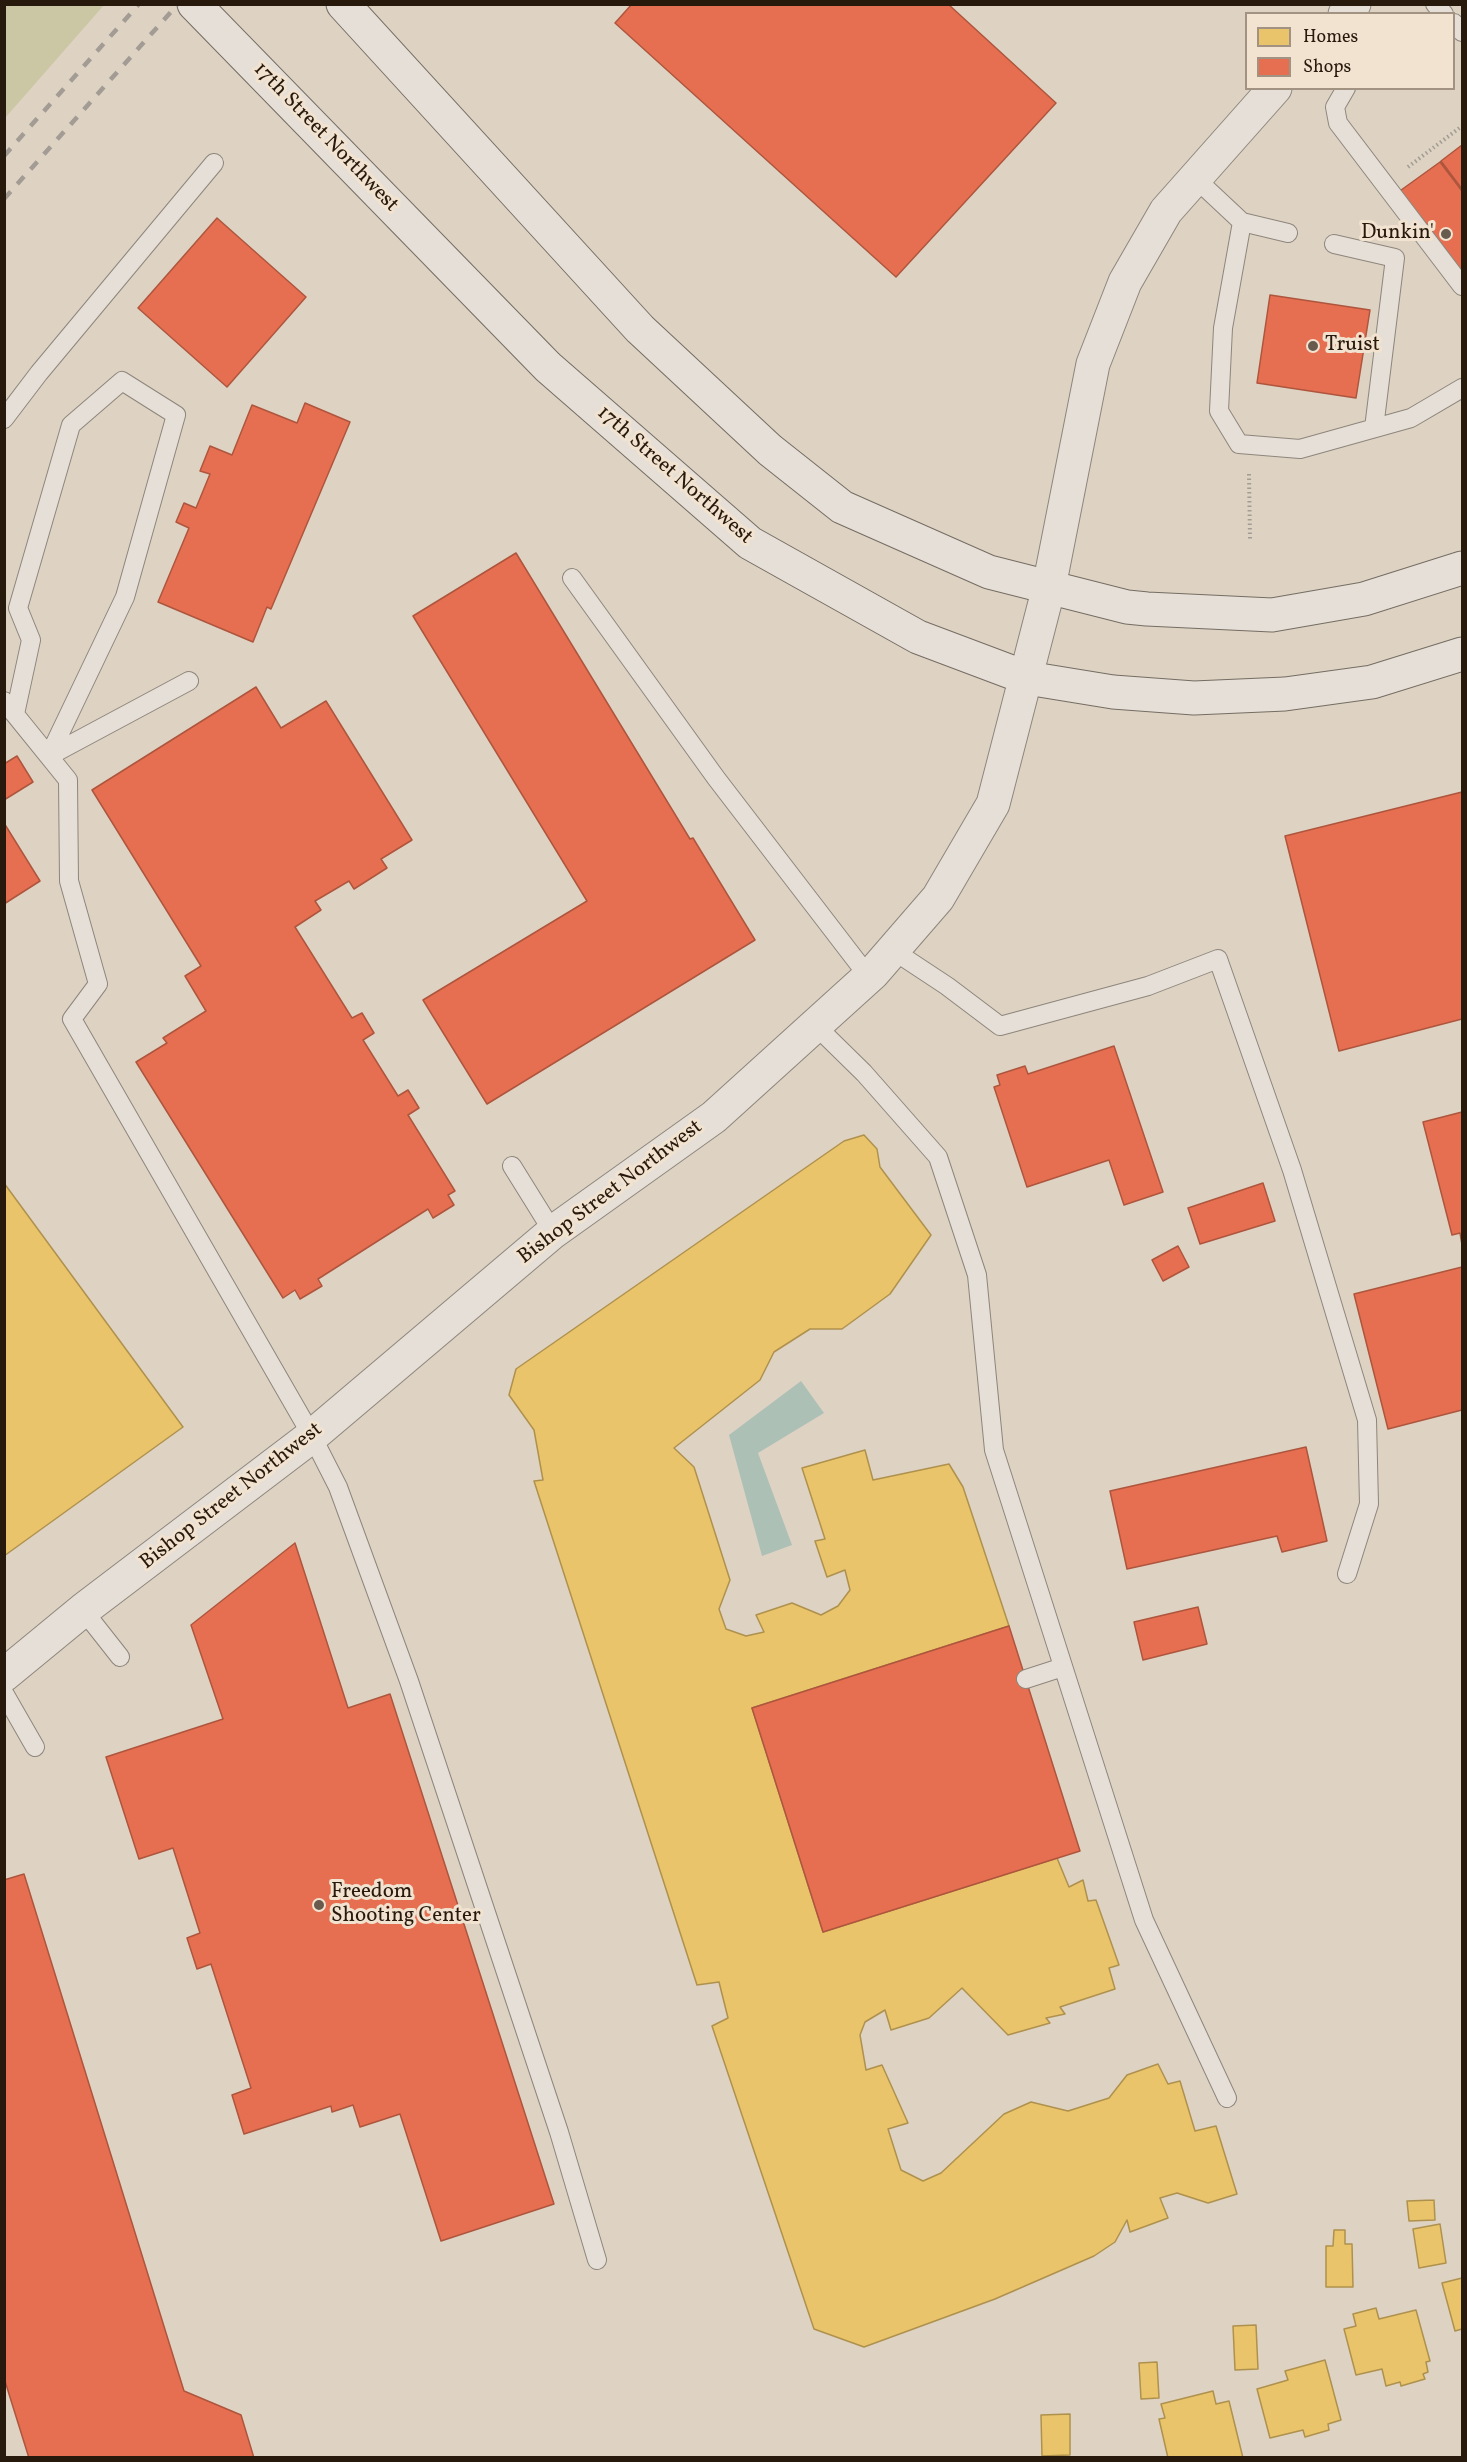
<!DOCTYPE html>
<html>
<head>
<meta charset="utf-8">
<style>
  body { margin:0 }
  #map { position:relative; width:1467px; height:2462px; overflow:hidden; background:#ded2c2; font-family:Vollkorn,serif }
  canvas { display:block }
  .frame { position:absolute; inset:0; border:6px solid #28190d; pointer-events:none }
  .legend { position:absolute; left:1245px; top:12px; width:210px; height:78px; box-sizing:border-box; background:#f1e3d0; border:2px solid #a19282; margin:0; padding:8px 10px; list-style:none; font-size:18px; color:#28190d }
  .legend li { display:flex; align-items:center; gap:12px; height:30px }
  .legend b { width:30px; border:2px solid #a19282 }
</style>
</head>
<body>
<div id="map">
<canvas width="1467" height="2462"></canvas>
<div class="frame"></div>
<ul class="legend">
<li><b style="height:16px;background:#e9c46a"></b>Homes</li>
<li><b style="height:16px;background:#e76f51"></b>Shops</li>
</ul>
</div>
<script>
const c = document.querySelector('canvas').getContext('2d');
c.lineJoin = 'round';
function fill(path, color) {
  c.fillStyle = color;
  c.fill(path, 'evenodd');
}
function poly(rows) {
  const path = new Path2D();
  for (const r of rows) {
    path.moveTo(r[0], r[1]);
    for (let i = 2; i < r.length; i += 2) path.lineTo(r[i], r[i + 1]);
  }
  return path;
}
function strokePath(path, color, width, dash) {
  c.strokeStyle = color;
  c.lineWidth = width;
  c.lineCap = dash ? 'butt' : 'round';
  c.setLineDash(dash || []);
  c.stroke(path);
}
function label(font, color, halo, rows, align = 'center') {
  c.font = font + ' Vollkorn,serif';
  c.lineWidth = 6;
  c.setLineDash([]);
  c.textBaseline = 'middle';
  c.strokeStyle = halo;
  c.fillStyle = color;
  for (const [text, x, y, turn = 0] of rows) {
    c.save();
    c.translate(x, y);
    c.rotate((+turn || 0) * Math.PI / 180);
    c.textAlign = isNaN(turn) ? turn : align;
    if (halo) c.strokeText(text, 0, 0);
    c.fillText(text, 0, 0);
    c.restore();
  }
}
const green = poly([
  [5,4,104,5,5,118,4,5]
]);
const water = poly([
  [801,1381,824,1413,758,1453,792,1545,762,1556,729,1435]
]);
const homes = poly([
  [864,1135,877,1149,880,1167,931,1235,890,1294,842,1329,810,1329,774,1352,760,1380,674,1448,694,1467,730,1580,719,1609,726,1629,746,1636,764,1632,756,1615,792,1603,821,1615,838,1606,850,1590,845,1570,827,1577,815,1541,825,1539,802,1468,865,1450,873,1480,949,1464,963,1487,1009,1626,752,1708,823,1932,1057,1858,1069,1887,1083,1880,1088,1901,1096,1900,1119,1965,1109,1968,1115,1989,1060,2007,1065,2014,1046,2018,1050,2023,1008,2035,962,1988,929,2018,891,2030,885,2010,865,2022,860,2035,866,2070,882,2065,908,2123,888,2129,901,2170,923,2181,941,2173,1004,2114,1031,2102,1068,2111,1109,2098,1127,2075,1158,2064,1168,2084,1180,2081,1195,2131,1216,2126,1237,2194,1208,2203,1177,2193,1160,2198,1168,2218,1130,2232,1127,2220,1115,2242,1094,2256,995,2299,864,2347,814,2329,712,2026,728,2018,719,1982,697,1985,534,1481,543,1480,534,1430,509,1395,516,1369,844,1141,864,1135],
  [4,1183,183,1427,4,1556,4,1183],
  [1434,2200,1435,2220,1409,2221,1407,2201,1434,2200],
  [1440,2224,1446,2263,1419,2268,1413,2229,1440,2224],
  [1334,2230,1345,2230,1345,2244,1352,2244,1353,2287,1326,2287,1326,2246,1333,2246,1334,2230],
  [1462,2278,1462,2329,1455,2331,1442,2283,1462,2278],
  [1376,2308,1379,2319,1416,2310,1430,2361,1426,2362,1428,2372,1423,2374,1425,2379,1401,2386,1400,2382,1386,2386,1382,2369,1356,2375,1344,2329,1356,2326,1353,2314,1376,2308],
  [1256,2325,1258,2369,1235,2370,1233,2326,1256,2325],
  [1325,2360,1341,2420,1328,2424,1329,2430,1305,2437,1303,2430,1270,2438,1257,2389,1288,2380,1285,2371,1325,2360],
  [1157,2362,1159,2398,1141,2399,1139,2363,1157,2362],
  [1213,2391,1216,2404,1229,2401,1243,2458,1168,2458,1159,2419,1165,2418,1161,2404,1213,2391],
  [1070,2414,1070,2455,1042,2456,1041,2415,1070,2414]
]);
const shops = poly([
  [632,4,948,4,1056,103,896,277,615,23,632,4],
  [1462,145,1462,189,1441,161,1462,145],
  [1440,162,1462,191,1462,275,1397,193,1440,162],
  [217,218,306,297,227,387,138,308,217,218],
  [1270,295,1370,310,1356,398,1257,383,1270,295],
  [305,403,350,422,271,609,267,607,253,642,158,602,189,528,176,522,184,503,196,508,210,474,200,471,210,446,232,455,252,405,297,423,305,403],
  [516,553,690,839,693,838,755,940,487,1104,423,1000,587,901,413,616,516,553],
  [256,687,281,728,326,701,412,840,381,859,387,868,354,889,349,881,315,901,321,910,295,927,352,1018,362,1013,374,1033,363,1040,398,1096,408,1090,419,1108,408,1115,455,1191,448,1195,454,1205,433,1218,428,1209,318,1279,322,1286,300,1299,295,1290,283,1298,136,1062,167,1043,163,1038,206,1011,185,976,201,966,92,790,256,687],
  [17,756,33,782,4,800,4,764,17,756],
  [1462,792,1462,1019,1339,1051,1285,836,1462,792],
  [4,823,40,881,4,904,4,823],
  [1114,1046,1163,1192,1124,1205,1109,1160,1027,1187,994,1087,1000,1085,997,1075,1025,1066,1028,1074,1114,1046],
  [1462,1112,1462,1245,1460,1233,1452,1235,1423,1122,1462,1112],
  [1263,1183,1275,1221,1200,1244,1188,1208,1263,1183],
  [1178,1246,1189,1267,1163,1281,1152,1260,1178,1246],
  [1462,1267,1462,1410,1388,1429,1354,1294,1462,1267],
  [1306,1447,1327,1541,1282,1552,1277,1536,1127,1569,1110,1491,1306,1447],
  [295,1543,348,1708,390,1694,554,2204,441,2241,400,2114,360,2127,353,2105,332,2112,331,2106,244,2134,232,2095,251,2088,211,1964,197,1969,187,1938,200,1933,173,1848,139,1859,106,1757,223,1719,191,1625,295,1543],
  [1198,1607,1207,1644,1143,1660,1134,1622,1198,1607],
  [1009,1626,1080,1851,823,1932,752,1708,1009,1626],
  [24,1874,184,2391,241,2415,254,2458,29,2458,4,2378,4,1880,24,1874]
]);
const path = poly([
  [1408,167,1462,126],
  [1249,474,1250,540]
]);
const lane = poly([
  [1435,4,1444,14],
  [1454,23,1462,32],
  [1346,88,1335,107,1338,123,1462,286],
  [1195,178,1242,222,1223,328,1219,411,1239,444,1300,449,1411,418,1462,388],
  [1242,222,1288,233],
  [1334,244,1395,258,1374,428],
  [4,419,39,373,214,163],
  [572,578,716,778,868,976],
  [4,701,68,780,69,881,98,984,72,1019,312,1436,338,1487,409,1681,559,2132,597,2260],
  [15,714,31,640,18,608,71,425,122,381,176,415,125,597,49,756],
  [49,756,189,681],
  [894,951,947,986,1000,1026,1148,986,1218,959,1292,1170,1367,1420,1369,1504,1347,1574],
  [814,1024,864,1073,938,1157,977,1275,994,1450,1144,1920,1227,2098],
  [512,1166,553,1232],
  [83,1610,120,1657],
  [1026,1679,1063,1667],
  [4,1693,35,1747]
]);
const street = poly([
  [1345,14,1354,4],
  [4,1675,83,1610,312,1436,553,1232,714,1117,873,973,938,898,993,804,1049,587,1093,364,1125,282,1166,211,1275,88]
]);
const secondary = poly([
  [194,4,548,367,750,543,918,637,1027,678,1113,692,1194,698,1285,694,1372,682,1462,654],
  [343,4,640,329,770,450,842,507,989,572,1127,607,1147,609,1272,615,1364,599,1462,568]
]);
const rail = poly([
  [4,156,139,4],
  [4,199,178,4]
]);
const markers = [
  [1446,234,6,"#685a4c"],
  [1313,346,6,"#685a4c"],
  [319,1905,6,"#685a4c"]
];
const streetNames = [
  ["17th Street Northwest",325,138,46],
  ["17th Street Northwest",674,476,41],
  ["Bishop Street Northwest",611,1193,-37],
  ["Bishop Street Northwest",232,1497,-38]
];
const poiNames = [
  ["Dunkin'",1434,234,"right"],
  ["Truist",1325,346],
  ["Freedom",331,1893],
  ["Shooting Center",331,1917]
];
fill(green, '#cbc6a4');
fill(water, '#adc0b5');
fill(homes, '#e9c46a');
strokePath(homes, '#af914e', 1.5);
fill(shops, '#e76f51');
strokePath(shops, '#ae553d', 1.5);
strokePath(lane, '#8e867c', 20);
strokePath(street, '#8e867c', 35);
strokePath(secondary, '#756d63', 35);
strokePath(path, '#a29c94', 4, [1.5, 3]);
strokePath(lane, '#e5dfd7', 18);
strokePath(street, '#e5dfd7', 33);
strokePath(secondary, '#e5dfd7', 33);
strokePath(rail, '#a29c94', 4.5, [10, 10]);
for (const [x, y, r, color] of markers) {
  const dot = new Path2D();
  dot.arc(x, y, r, 0, 2 * Math.PI);
  c.fillStyle = color;
  c.fill(dot);
  strokePath(dot, '#f1e3d0', 2);
}
label('21px', '#28190d', '#f1e3d0', streetNames);
label('21px', '#28190d', '#f1e3d0', poiNames, 'left');
</script>
</body>
</html>
